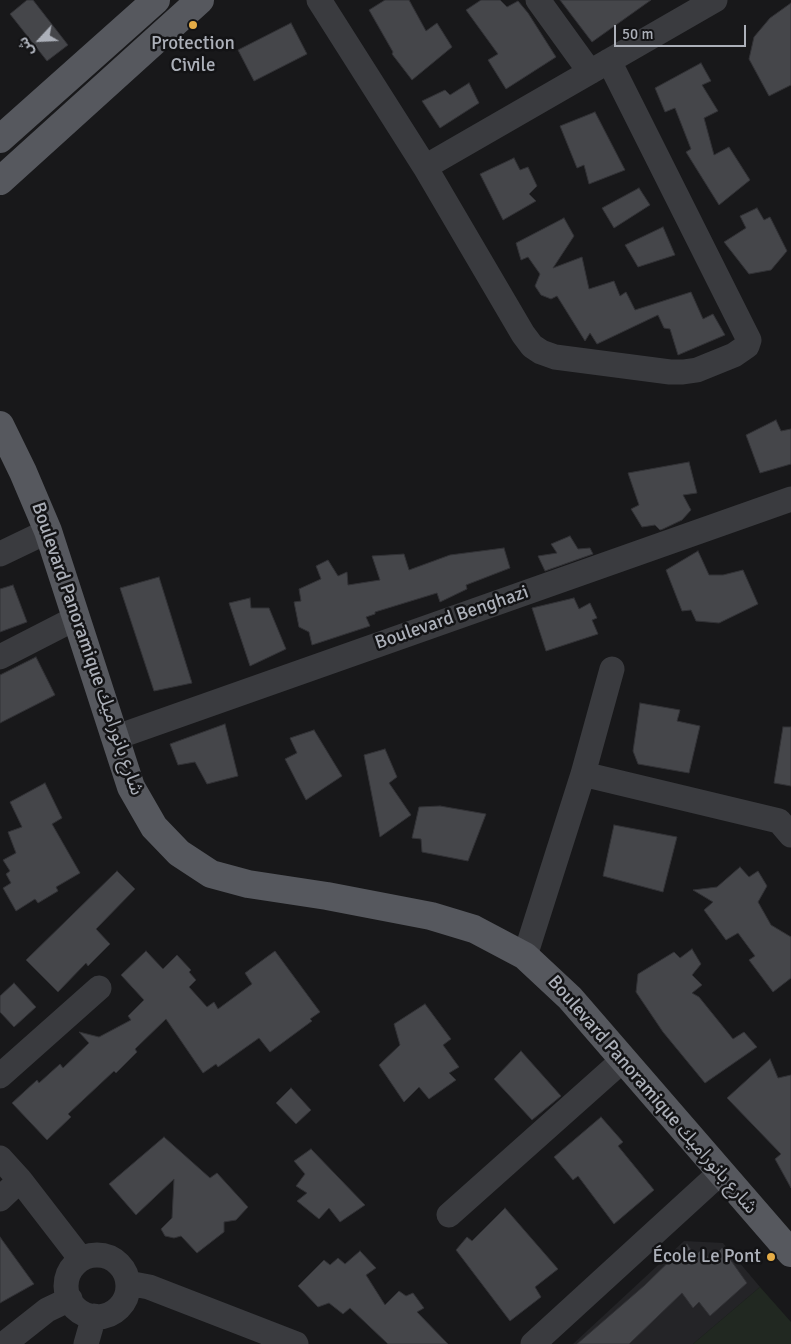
<!DOCTYPE html>
<html>
<head>
<meta charset="utf-8">
<style>
  body { margin:0 }
  #map { position:relative; width:791px; height:1344px; overflow:hidden; background:#18181a; font-family:Signika,"Noto Sans Arabic",sans-serif }
  canvas { display:block }
  .north { position:absolute; left:15px; top:15px; width:50px; height:50px; -webkit-text-stroke:4px #131315; paint-order:stroke; rotate:245deg; font-size:14px; font-weight:700; line-height:20px; text-align:center; color:#acb0b9 }
  .north::after { content:''; display:block; margin:auto; width:18px; height:22px; background:#acb0b9; clip-path:polygon(50% 0,100% 100%,50% 72%,0 100%) }
  .scale { position:absolute; left:614px; top:25px; width:132px; height:22px; box-sizing:border-box; border:2px solid #acb0b9; border-top:0; padding-left:6px; font-size:15px; line-height:18px; white-space:nowrap; color:#acb0b9; -webkit-text-stroke:4px #131315; paint-order:stroke }
</style>
</head>
<body>
<div id="map">
<canvas width="791" height="1344"></canvas>
<div class="north">ش</div>
<div class="scale">50 m</div>
</div>
<script>
const c = document.querySelector('canvas').getContext('2d');
c.lineJoin = 'round';
function fill(path, color) {
  c.fillStyle = color;
  c.fill(path, 'evenodd');
}
function poly(rows) {
  const path = new Path2D();
  for (const r of rows) {
    if (r.length === 3) {
      path.moveTo(r[0] + r[2], r[1]);
      path.arc(r[0], r[1], r[2], 0, 2 * Math.PI);
      continue;
    }
    path.moveTo(r[0], r[1]);
    for (let i = 2; i < r.length; i += 2) path.lineTo(r[i], r[i + 1]);
  }
  return path;
}
function strokePath(path, color, width, dash) {
  c.strokeStyle = color;
  c.lineWidth = width;
  c.lineCap = dash ? 'butt' : 'round';
  c.setLineDash(dash || []);
  c.stroke(path);
}
function label(font, color, halo, rows, align = 'center') {
  c.font = font + ' Signika,"Noto Sans Arabic",sans-serif';
  c.lineWidth = 5;
  c.setLineDash([]);
  c.textBaseline = 'middle';
  c.strokeStyle = halo;
  c.fillStyle = color;
  for (const [text, x, y, turn = 0] of rows) {
    c.save();
    c.translate(x, y);
    c.rotate((+turn || 0) * Math.PI / 180);
    c.textAlign = isNaN(turn) ? turn : align;
    if (halo) c.strokeText(text, 0, 0);
    c.fillText(text, 0, 0);
    c.restore();
  }
}
const built = poly([
  [684,1241,723,1243,760,1287,693,1344,573,1344]
]);
const green = poly([
  [760,1287,791,1322,791,1344,693,1344]
]);
const building = poly([
  [27,0,33,0,68,45,47,61,10,14,27,0],
  [385,0,409,0,426,31,437,23,452,47,412,80,392,54,393,52,369,10,385,0],
  [481,0,500,0,507,7,518,1,528,13,556,57,506,89,488,60,498,54,466,10,481,0],
  [560,0,651,0,592,42,560,0],
  [791,3,791,85,769,96,749,59,754,37,770,18,791,3],
  [291,23,307,54,254,81,238,50,291,23],
  [701,63,711,81,702,85,718,111,704,118,714,155,729,147,750,180,719,205,686,152,691,149,675,108,665,112,655,88,701,63],
  [469,83,479,103,440,128,422,101,445,90,450,95,469,83],
  [595,112,625,170,589,184,584,165,577,168,560,126,595,112],
  [514,158,520,170,528,167,537,186,529,194,536,201,503,220,480,174,514,158],
  [639,188,650,205,614,228,602,208,639,188],
  [757,208,764,220,770,217,787,251,771,270,749,274,724,242,746,228,740,216,757,208],
  [564,218,574,236,553,268,582,257,589,289,614,281,620,296,626,292,635,310,691,292,703,319,713,314,725,335,678,355,670,329,664,328,658,315,597,344,590,333,585,341,557,296,551,299,541,295,535,286,540,274,528,257,521,260,516,243,564,218],
  [663,227,675,255,638,267,625,245,663,227],
  [776,420,781,431,791,429,791,464,760,473,746,435,776,420],
  [689,462,697,493,683,495,691,510,682,520,663,529,660,530,655,525,642,527,631,509,639,505,628,473,689,462],
  [570,536,578,549,590,548,593,554,545,571,538,556,557,553,551,544,570,536],
  [504,548,510,568,466,585,467,589,440,602,437,593,375,612,375,614,366,617,370,626,312,645,309,632,299,627,294,602,301,601,299,589,321,579,316,566,328,560,338,576,347,572,348,585,380,580,372,556,404,554,409,570,450,555,504,548],
  [698,551,709,575,723,575,743,570,758,604,719,623,696,621,691,610,682,611,666,570,698,551],
  [159,577,192,683,154,691,120,588,159,577],
  [13,585,27,622,0,632,0,589,13,585],
  [250,598,251,608,269,608,286,649,250,666,229,603,250,598],
  [574,598,579,609,590,603,597,618,592,620,598,634,546,651,532,608,574,598],
  [36,657,55,695,0,723,0,675,36,657],
  [640,703,680,710,677,721,700,726,689,773,638,764,633,751,640,703],
  [225,724,238,776,207,784,195,762,178,765,170,744,225,724],
  [783,727,791,727,791,786,774,783,783,727],
  [314,730,342,776,306,800,285,759,297,753,290,738,314,730],
  [385,749,397,777,389,783,411,815,380,837,364,755,385,749],
  [45,783,62,818,52,824,80,873,56,887,58,891,38,903,35,899,16,911,3,888,11,883,6,874,10,871,3,860,16,853,8,832,22,827,10,802,45,783],
  [440,806,486,814,468,861,422,852,421,839,412,838,419,807,440,806],
  [614,825,677,837,663,892,603,876,614,825],
  [740,867,749,877,758,871,767,886,758,902,771,925,791,937,791,978,773,992,749,960,755,956,738,933,726,940,704,910,713,902,693,890,717,887,740,867],
  [117,871,135,889,96,929,110,944,88,966,86,963,58,992,26,960,117,871],
  [692,949,701,964,692,975,702,985,692,993,699,997,733,1039,744,1032,757,1047,705,1083,663,1032,636,992,638,974,674,952,680,958,692,949],
  [146,951,163,969,177,955,191,970,189,972,196,980,189,987,207,1007,214,1002,218,1009,252,984,245,973,275,951,320,1012,310,1019,312,1021,270,1052,259,1038,218,1067,216,1064,203,1073,166,1019,135,1049,137,1052,116,1073,114,1071,68,1114,71,1117,47,1140,12,1103,37,1080,39,1083,60,1064,63,1068,89,1043,79,1032,99,1037,131,1020,128,1016,144,1000,121,975,146,951],
  [14,983,36,1007,14,1027,0,1012,0,996,14,983],
  [425,1004,451,1039,443,1045,459,1067,449,1073,456,1080,429,1099,419,1087,404,1102,379,1065,400,1045,394,1024,425,1004],
  [521,1051,561,1096,532,1120,494,1079,521,1051],
  [770,1059,778,1078,791,1075,791,1188,775,1159,781,1154,727,1098,770,1059],
  [291,1088,311,1110,296,1124,276,1103,291,1088],
  [601,1117,623,1142,618,1146,654,1190,614,1224,578,1176,573,1180,554,1157,601,1117],
  [164,1137,210,1178,217,1173,248,1207,236,1220,224,1222,224,1232,197,1253,181,1236,174,1238,165,1236,161,1229,172,1218,174,1179,136,1215,109,1184,164,1137],
  [311,1149,365,1205,340,1222,329,1208,319,1219,297,1201,307,1193,296,1186,305,1174,294,1161,311,1149],
  [505,1208,558,1269,535,1287,541,1297,510,1321,456,1250,467,1237,472,1241,505,1208],
  [0,1237,34,1284,0,1303,0,1237],
  [687,1244,695,1256,702,1249,710,1260,722,1248,747,1283,710,1316,699,1302,693,1308,682,1293,629,1344,577,1344,645,1285,687,1244],
  [360,1251,376,1268,366,1275,385,1305,399,1291,406,1296,413,1293,424,1308,417,1312,448,1344,388,1344,350,1308,343,1314,329,1303,318,1307,298,1286,324,1260,330,1265,338,1258,345,1264,360,1251]
]);
const minor = poly([
  [319,0,425,167,523,334,532,346,541,352,555,357,670,372,683,372,697,370,734,355,747,346,749,340,609,61],
  [538,0,590,72],
  [425,167,715,0],
  [0,554,48,531],
  [0,657,76,618],
  [114,738,791,499],
  [583,774,779,821,791,835],
  [525,956,583,774,612,669],
  [0,1076,99,988],
  [0,1158,20,1180,81,1259],
  [0,1199,20,1180],
  [449,1215,624,1059],
  [97,1286,31],
  [128,1283,149,1287,296,1344],
  [4,1344,47,1310,70,1299],
  [86,1344,94,1316],
  [533,1344,721,1172]
]);
const major = poly([
  [0,139,156,0],
  [0,181,200,0],
  [0,425,23,472,48,531,131,787,154,827,179,853,211,874,248,884,327,896,431,916,474,929,525,956,570,998,791,1253]
]);
const markers = [
  [193,25,5,"#e5ac46"],
  [771,1257,5,"#e5ac46"]
];
const poiNames = [
  ["Protection",193,44],
  ["Civile",193,66],
  ["École Le Pont",761,1257,"right"]
];
const streetNames = [
  ["Boulevard Benghazi",452,618,-19],
  ["Boulevard Panoramique شارع بانوراميك",87,649,71],
  ["Boulevard Panoramique شارع بانوراميك",652,1095,49]
];
fill(built, '#242427');
fill(green, '#212821');
fill(building, '#45464a');
strokePath(building, '#323236', 1);
strokePath(minor, '#3a3b3f', 25);
strokePath(major, '#56585e', 28);
for (const [x, y, r, color] of markers) {
  const dot = new Path2D();
  dot.arc(x, y, r, 0, 2 * Math.PI);
  c.fillStyle = color;
  c.fill(dot);
  strokePath(dot, '#131315', 2);
}
label('19px', '#acb0b9', '#131315', poiNames);
label('19px', '#acb0b9', '#131315', streetNames);
</script>
</body>
</html>
